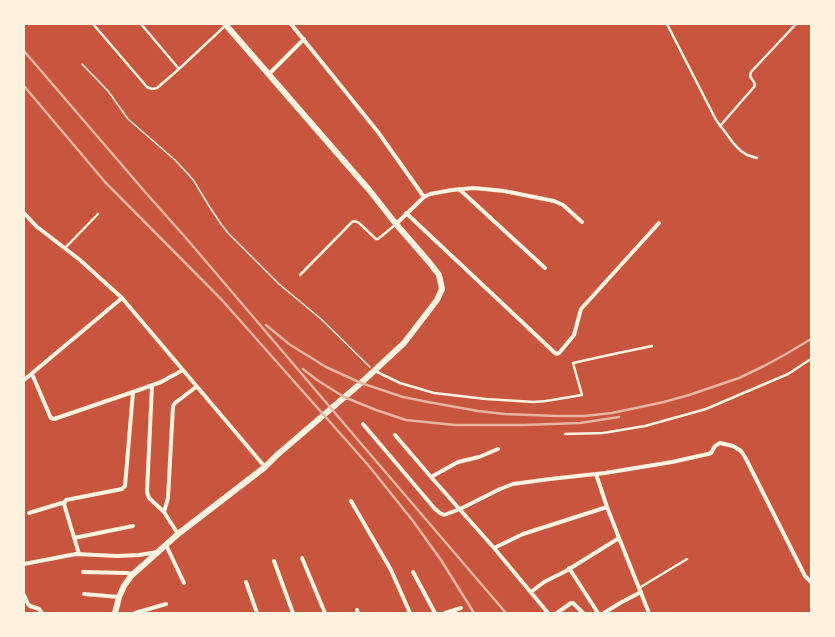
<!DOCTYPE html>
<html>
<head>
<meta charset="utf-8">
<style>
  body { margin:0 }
  #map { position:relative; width:835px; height:637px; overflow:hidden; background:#c8553d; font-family:Poppins,sans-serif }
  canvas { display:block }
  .frame { position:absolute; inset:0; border:25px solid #fff3e0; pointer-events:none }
</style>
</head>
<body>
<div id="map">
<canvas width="835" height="637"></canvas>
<div class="frame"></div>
</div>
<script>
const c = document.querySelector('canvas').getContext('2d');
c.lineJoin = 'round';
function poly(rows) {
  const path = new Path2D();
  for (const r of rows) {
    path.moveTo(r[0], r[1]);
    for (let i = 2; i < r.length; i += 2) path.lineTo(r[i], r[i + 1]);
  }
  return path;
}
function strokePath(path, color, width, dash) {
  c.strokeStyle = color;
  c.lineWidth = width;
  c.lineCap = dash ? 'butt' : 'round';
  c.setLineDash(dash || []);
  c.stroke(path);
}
const path = poly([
  [82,64,108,91,128,119,175,160,189,175,194,181,209,206,221,224,228,233,279,284,321,319,370,367]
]);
const service = poly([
  [93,24,147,87,152,89,157,88,179,69,226,25],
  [141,24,179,69],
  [667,24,716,120,734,144,741,151,747,155,757,158],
  [720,126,754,87,755,84,750,76,751,72,796,24],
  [65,248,98,214],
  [300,275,352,222,355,221,359,223,376,239,378,239,395,225],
  [375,371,400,383,434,393,486,399,534,402,546,401,582,395,573,363,609,355,652,346],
  [565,434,603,433,645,426,706,409,788,374,811,359],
  [639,588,687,559]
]);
const minor = poly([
  [291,24,378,132,424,197],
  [269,74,304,39],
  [459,189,545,268],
  [24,213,36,226,80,260,122,298,265,467],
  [406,213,555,353,557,354,560,352,574,335,581,309,659,223],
  [396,224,424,197,430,194,452,190,474,188,504,191,554,201,563,205,582,222],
  [32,374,50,416,51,418,54,419,133,392,161,382,183,370],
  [24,380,122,298],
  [152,385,147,492,149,498,164,512,178,534],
  [363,424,435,509,440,513,444,515,460,509,500,489,513,484,550,479,605,473,672,462,708,454,711,453,715,446,720,443,733,446,741,451,745,457,805,576,811,582],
  [395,435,431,477,494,548,548,613],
  [596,474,607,507,619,538,649,613],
  [431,477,458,462,479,457,498,449],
  [351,501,391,570,410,613],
  [164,512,168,498,173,406,175,403,196,387],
  [29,513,65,502],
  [74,538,133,526],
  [166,545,184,583],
  [494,548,523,534,607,507],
  [79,554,64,504,66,500,122,489,125,486,133,392],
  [302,558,325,613],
  [274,561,293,613],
  [24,564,76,554,117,556,139,555,158,552],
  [569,568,598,613],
  [83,572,127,573,133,574],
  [413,572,435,613],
  [246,582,257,613],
  [531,592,544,582,566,571,619,538],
  [84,594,119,597],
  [24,595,28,604,30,606,39,609,42,613],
  [357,610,358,613],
  [135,613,166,604],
  [445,613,461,608],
  [557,613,571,603,573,603,583,613],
  [604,613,620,603,641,592]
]);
const tertiary = poly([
  [115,613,119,597,124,586,131,576,178,534,265,467,277,455,361,383,404,343,437,300,442,289,439,275,429,262,396,224,370,191,225,24]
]);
const rail = poly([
  [24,51,146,193,186,238,358,440,506,613],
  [24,86,105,182,221,299,369,466,413,521,441,560,474,613],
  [266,325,289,344,326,367,361,383,403,397,428,402,478,411,505,414,556,416,584,416,612,413,664,402,689,395,739,378,764,366,786,354,811,339],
  [303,369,317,380,344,397,376,410,406,420,455,425,523,425,580,423,619,417]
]);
strokePath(path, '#fff3e0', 1.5);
strokePath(service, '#fff3e0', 2.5);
strokePath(minor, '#fff3e0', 4);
strokePath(tertiary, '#fff3e0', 6);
strokePath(rail, '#e9b49f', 2.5);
</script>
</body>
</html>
